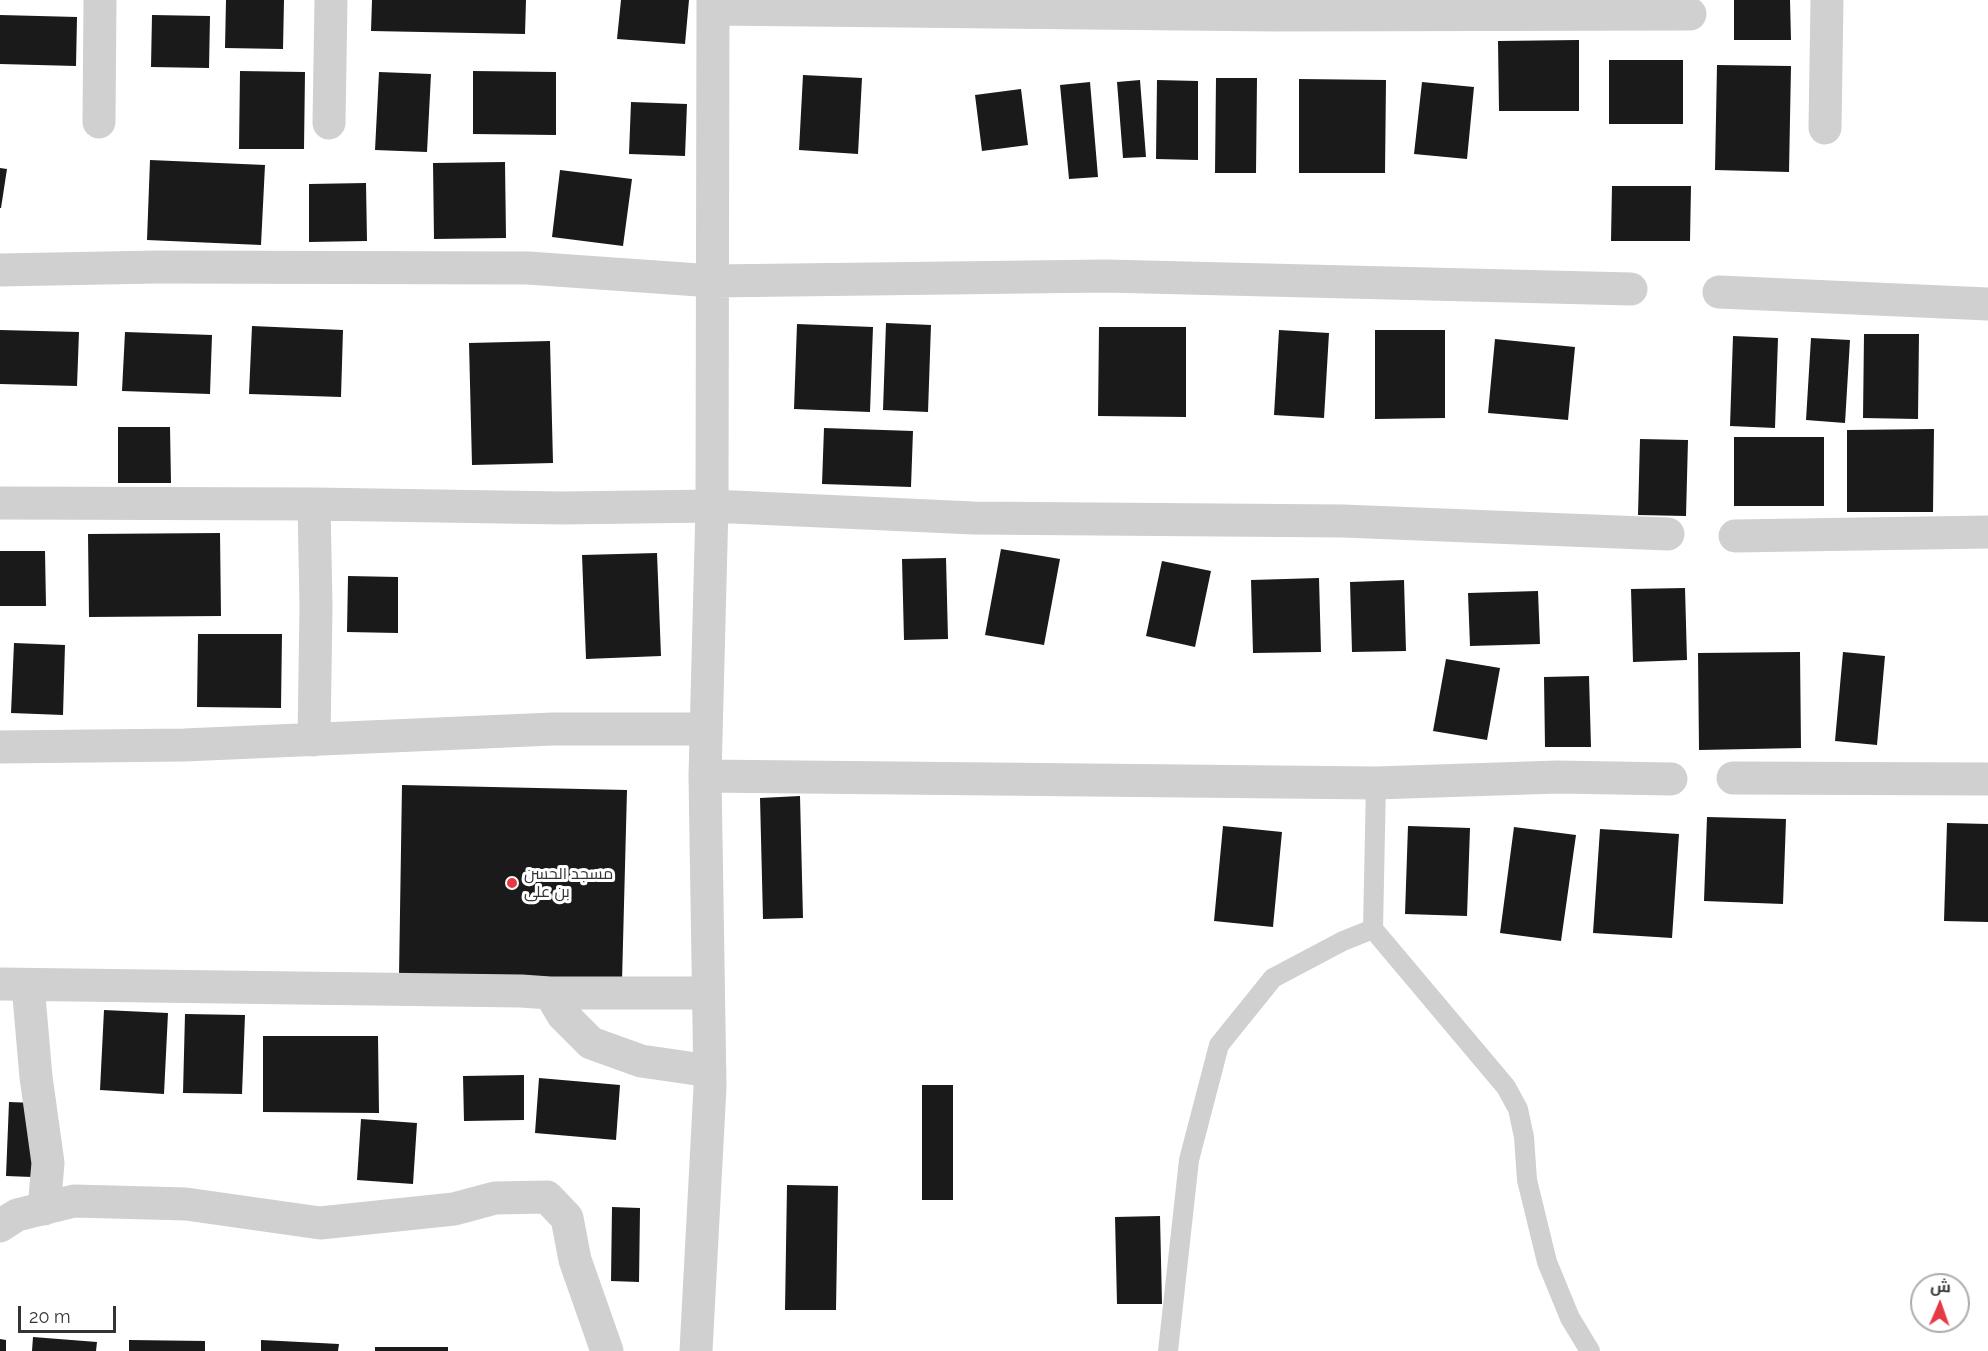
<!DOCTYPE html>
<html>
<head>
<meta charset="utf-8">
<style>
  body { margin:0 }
  #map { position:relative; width:1988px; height:1351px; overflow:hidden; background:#fff; font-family:Raleway,Cairo,sans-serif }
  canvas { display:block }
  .north { position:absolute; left:1910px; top:1273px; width:60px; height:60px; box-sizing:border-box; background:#fff; border:2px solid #adadad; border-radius:50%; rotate:2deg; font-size:16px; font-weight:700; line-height:24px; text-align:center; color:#333 }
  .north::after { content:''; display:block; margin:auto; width:21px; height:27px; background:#e63946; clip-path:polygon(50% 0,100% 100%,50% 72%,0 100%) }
  .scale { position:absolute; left:18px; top:1306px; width:98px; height:27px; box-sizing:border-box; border:3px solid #333; border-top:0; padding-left:8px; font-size:18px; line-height:21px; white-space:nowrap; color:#333; -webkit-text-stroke:4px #fff; paint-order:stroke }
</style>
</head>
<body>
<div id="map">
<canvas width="1988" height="1351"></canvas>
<div class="north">ش</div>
<div class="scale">20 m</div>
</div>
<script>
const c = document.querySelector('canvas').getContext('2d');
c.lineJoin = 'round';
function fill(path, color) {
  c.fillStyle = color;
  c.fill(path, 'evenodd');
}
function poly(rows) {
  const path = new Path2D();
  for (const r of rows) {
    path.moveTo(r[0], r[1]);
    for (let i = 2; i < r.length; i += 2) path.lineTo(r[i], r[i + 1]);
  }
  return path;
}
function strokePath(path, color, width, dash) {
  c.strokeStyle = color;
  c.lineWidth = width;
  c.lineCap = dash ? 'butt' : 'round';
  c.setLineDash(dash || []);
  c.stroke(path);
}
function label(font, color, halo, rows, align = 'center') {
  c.font = font + ' Raleway,Cairo,sans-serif';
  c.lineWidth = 6;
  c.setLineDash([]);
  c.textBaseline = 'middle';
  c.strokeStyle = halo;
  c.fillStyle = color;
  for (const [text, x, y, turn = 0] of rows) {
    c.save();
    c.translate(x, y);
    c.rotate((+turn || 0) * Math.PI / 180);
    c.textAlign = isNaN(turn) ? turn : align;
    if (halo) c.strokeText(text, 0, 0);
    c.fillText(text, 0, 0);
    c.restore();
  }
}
const building = poly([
  [226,0,284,0,283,49,225,48],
  [372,0,526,0,525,34,371,31],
  [621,0,689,0,685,44,617,39],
  [1734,0,1790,0,1791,40,1734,40],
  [0,15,77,17,76,66,0,64],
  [152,15,210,16,209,68,151,67],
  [1579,40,1579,111,1499,111,1498,41],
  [1609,60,1683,60,1683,124,1609,124],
  [1717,65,1791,66,1789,172,1715,170],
  [240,71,305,72,304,149,239,149],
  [473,71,556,72,556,135,473,134],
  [379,72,431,74,427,152,375,150],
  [803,75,862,78,858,154,799,150],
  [1216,78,1257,78,1256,173,1215,173],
  [1299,79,1386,80,1385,173,1299,173],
  [1140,80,1146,157,1123,158,1117,82],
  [1157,80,1198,81,1198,160,1156,159],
  [1090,82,1098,177,1069,179,1060,85],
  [1422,82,1474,87,1467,159,1414,154],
  [1021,89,1028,145,982,151,975,95],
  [631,102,687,104,685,156,629,154],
  [150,160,265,165,261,245,147,240],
  [505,162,506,238,434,239,433,163],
  [0,168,7,169,1,208,0,208],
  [560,170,632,179,623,246,552,237],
  [366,183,367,241,309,242,309,184],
  [1612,186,1691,186,1690,241,1611,241],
  [886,323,931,325,928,412,883,410],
  [797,324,873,327,870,412,794,409],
  [252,326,343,330,341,397,249,394],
  [1099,327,1186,327,1186,417,1098,416],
  [0,330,79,332,77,386,0,384],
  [1279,330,1329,333,1324,418,1274,415],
  [1375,330,1445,330,1445,418,1375,419],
  [125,332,212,335,210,394,122,391],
  [1864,334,1919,334,1918,419,1863,418],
  [1733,336,1778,338,1775,428,1730,426],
  [1811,338,1850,340,1845,423,1806,420],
  [1495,339,1575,347,1568,420,1488,413],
  [550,341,553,463,472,465,469,343],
  [118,427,170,427,171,483,118,483],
  [824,428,913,431,911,487,822,484],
  [1934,429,1933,512,1847,512,1847,430],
  [1734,437,1824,437,1824,506,1734,506],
  [1640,439,1688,440,1686,516,1638,515],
  [220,533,221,616,89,617,88,534],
  [1001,549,1060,559,1044,645,985,635],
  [0,551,45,551,46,606,0,606],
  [657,553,661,656,586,659,582,555],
  [946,558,948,639,904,640,902,559],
  [1162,561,1211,571,1195,647,1146,636],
  [348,576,398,577,398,633,347,632],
  [1319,578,1321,652,1253,653,1251,580],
  [1404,580,1406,651,1352,652,1350,582],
  [1685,588,1687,660,1633,662,1631,589],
  [1538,591,1540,644,1470,646,1468,593],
  [198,634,282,634,281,708,197,707],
  [14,643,65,645,63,715,11,713],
  [1800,652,1801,748,1699,750,1698,653],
  [1843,652,1885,656,1877,745,1835,741],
  [1446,659,1500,668,1487,740,1433,731],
  [1589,676,1591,747,1545,747,1544,677],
  [402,785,627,790,622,981,399,976],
  [800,796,803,918,763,919,760,798],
  [1707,817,1786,819,1783,904,1704,901],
  [1947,823,1988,824,1988,922,1944,921],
  [1223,826,1282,832,1273,927,1214,921],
  [1408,826,1470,828,1467,916,1405,914],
  [1514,827,1576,835,1561,941,1500,933],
  [1600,829,1679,834,1672,938,1593,933],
  [104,1010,168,1013,164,1094,100,1090],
  [185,1014,245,1015,242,1094,183,1093],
  [263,1036,378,1036,379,1113,263,1112],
  [524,1075,524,1120,464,1121,463,1076],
  [539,1078,620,1085,616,1140,535,1133],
  [922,1085,953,1085,953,1200,922,1200],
  [9,1102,35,1103,32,1177,6,1176],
  [361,1119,417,1123,413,1184,357,1180],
  [787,1185,838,1186,836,1310,785,1310],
  [612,1207,640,1208,639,1282,611,1281],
  [1160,1216,1162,1304,1117,1304,1115,1217],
  [33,1337,97,1342,96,1351,32,1351],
  [0,1339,6,1340,6,1351,0,1351],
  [129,1340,205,1341,205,1351,129,1351],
  [261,1340,339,1344,338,1351,261,1351],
  [375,1347,448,1347,448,1351,375,1351]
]);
const lane = poly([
  [1376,783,1373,929,1506,1087,1518,1109,1524,1137,1527,1180,1547,1262,1570,1318,1590,1351],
  [1168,1351,1189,1160,1219,1045,1273,978,1343,941,1373,929]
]);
const street = poly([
  [713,9,1276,15,1690,14],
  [99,122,100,0],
  [329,123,331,0],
  [1825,128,1827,0],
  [0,270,157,267,528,268,713,281,1106,276,1631,289],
  [1719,292,1988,304],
  [0,503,314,504,563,508,712,506,973,518,1343,521,1668,534],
  [314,504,316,606,314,740],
  [1735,536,1988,532],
  [0,747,184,745,553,729,706,729],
  [705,776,1376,783,1558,777,1671,779],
  [1733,778,1988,779],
  [0,984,521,991,550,993,563,1015,591,1043,641,1061,710,1071],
  [28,985,36,1077,48,1163,44,1209],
  [550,993,707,993],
  [0,1226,17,1215,74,1201,186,1204,320,1223,454,1209,495,1198,547,1197,567,1218,575,1260,607,1351],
  [696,1351,710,1087,705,776,712,506,713,0]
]);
const markers = [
  [512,883,6,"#e63946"]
];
const poiNames = [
  ["مسجد الحسن",524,874],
  ["بن على",524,892]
];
fill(building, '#1a1a1a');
strokePath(lane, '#d0d0d0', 20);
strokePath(street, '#d0d0d0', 33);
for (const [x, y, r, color] of markers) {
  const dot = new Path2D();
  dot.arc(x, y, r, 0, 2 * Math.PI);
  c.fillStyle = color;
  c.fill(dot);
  strokePath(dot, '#fff', 2);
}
label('16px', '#333', '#fff', poiNames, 'left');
</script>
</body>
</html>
